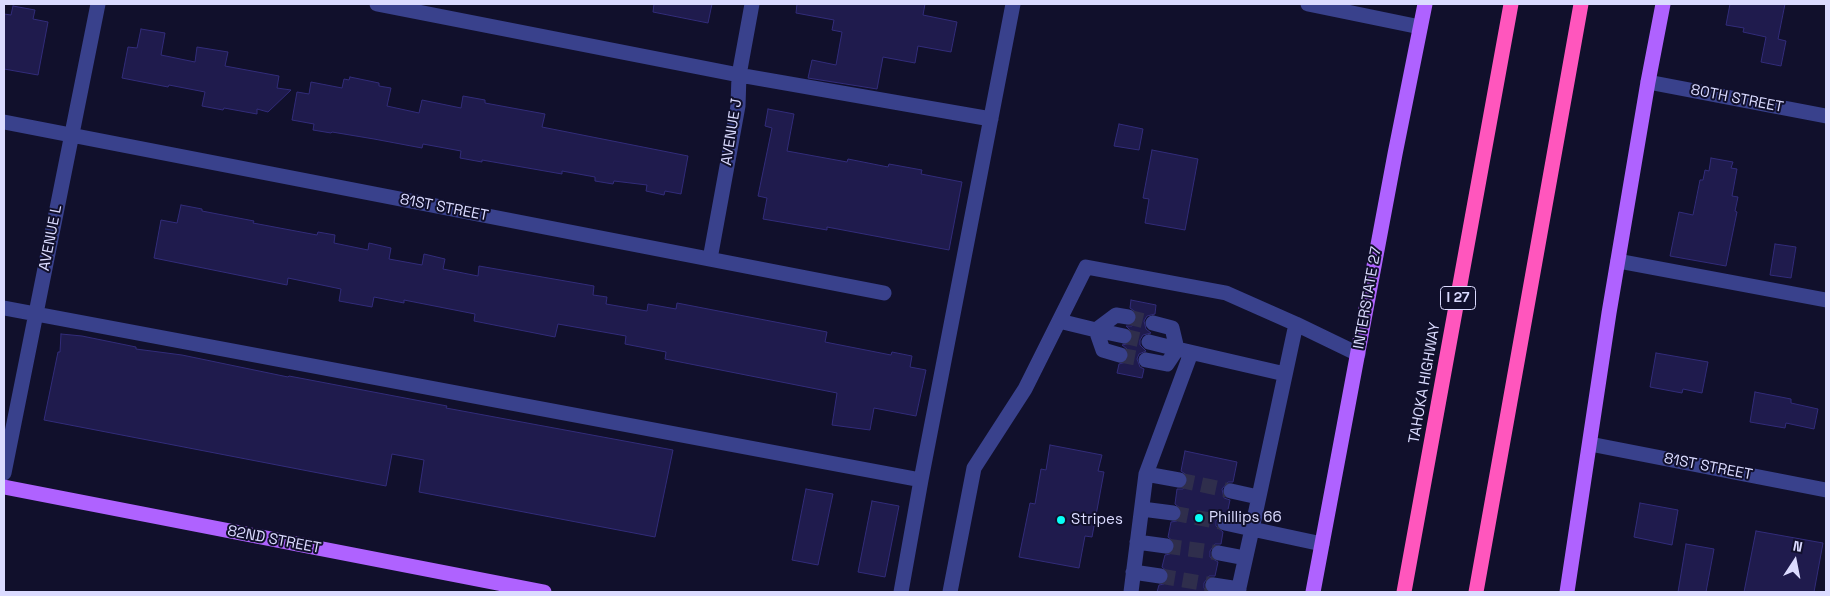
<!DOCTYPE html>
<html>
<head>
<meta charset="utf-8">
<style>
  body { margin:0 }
  #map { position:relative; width:1830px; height:596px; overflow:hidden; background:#11102c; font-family:"Space Grotesk",sans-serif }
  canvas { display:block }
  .frame { position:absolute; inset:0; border:5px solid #dbdbff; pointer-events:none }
  .north { position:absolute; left:1770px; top:536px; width:50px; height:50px; -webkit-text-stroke:4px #11102c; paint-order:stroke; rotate:11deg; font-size:14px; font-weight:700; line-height:20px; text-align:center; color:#dbdbff }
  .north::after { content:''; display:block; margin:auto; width:18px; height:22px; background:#dbdbff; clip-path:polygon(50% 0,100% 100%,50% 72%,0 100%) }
</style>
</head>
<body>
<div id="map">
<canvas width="1830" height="596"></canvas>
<div class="frame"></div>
<div class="north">N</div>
</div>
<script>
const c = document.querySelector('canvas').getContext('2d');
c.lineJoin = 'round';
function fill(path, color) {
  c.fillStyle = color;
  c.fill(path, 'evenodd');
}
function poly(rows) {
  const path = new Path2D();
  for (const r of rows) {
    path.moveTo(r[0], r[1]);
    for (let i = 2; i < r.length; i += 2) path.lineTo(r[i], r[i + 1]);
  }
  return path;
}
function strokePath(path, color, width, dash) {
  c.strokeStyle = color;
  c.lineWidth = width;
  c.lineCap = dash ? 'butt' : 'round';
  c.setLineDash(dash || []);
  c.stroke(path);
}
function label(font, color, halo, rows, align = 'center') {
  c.font = font + ' "Space Grotesk",sans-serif';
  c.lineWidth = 4;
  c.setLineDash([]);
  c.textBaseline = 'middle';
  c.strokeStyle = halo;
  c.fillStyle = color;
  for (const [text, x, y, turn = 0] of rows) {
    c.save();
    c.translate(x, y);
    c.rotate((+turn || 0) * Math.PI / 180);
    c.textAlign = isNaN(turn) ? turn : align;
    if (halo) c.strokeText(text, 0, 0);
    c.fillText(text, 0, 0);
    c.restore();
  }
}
const building = poly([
  [654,4,712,4,708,23,653,12,654,4],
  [797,4,925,4,923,15,957,22,951,52,918,46,915,63,883,57,877,89,808,78,812,60,836,65,842,32,832,30,834,20,796,13,797,4],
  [1730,4,1785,4,1778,39,1786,41,1781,66,1761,62,1766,37,1743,32,1744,28,1726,25,1730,4],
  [13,6,35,10,33,19,48,22,38,75,4,69,4,14,11,15,13,6],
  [141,29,165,33,161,55,195,62,197,47,228,52,225,66,279,76,277,88,291,90,268,112,257,109,257,114,224,108,223,110,202,106,205,92,169,85,168,87,122,78,128,47,137,48,141,29],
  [350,77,379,83,379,86,391,88,387,106,419,113,422,100,461,108,463,96,485,100,485,103,545,114,542,127,688,156,681,194,665,191,664,195,646,191,647,185,614,181,613,184,595,181,595,177,562,171,562,174,482,160,482,162,460,158,461,151,423,144,422,148,374,139,332,132,331,133,313,130,314,124,292,120,297,92,309,94,311,82,342,88,344,79,349,80,350,77],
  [768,109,794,114,787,151,847,162,848,159,888,167,889,164,922,170,921,174,962,182,949,250,827,227,827,230,763,219,767,198,758,196,772,128,765,126,768,109],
  [1119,124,1143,129,1139,150,1114,146,1119,124],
  [1152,150,1198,159,1185,230,1145,223,1149,199,1143,198,1152,150],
  [1711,158,1733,162,1731,168,1737,169,1732,196,1738,197,1735,211,1737,212,1726,266,1670,256,1679,212,1693,215,1700,180,1703,180,1705,170,1709,171,1711,158],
  [181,205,202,209,202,211,254,221,253,223,317,235,318,232,335,235,334,243,368,250,369,243,391,248,389,259,422,265,424,254,445,259,443,269,478,276,479,266,594,286,593,295,607,297,606,304,647,311,648,304,676,309,677,303,827,332,825,342,891,355,892,352,912,356,910,367,926,370,916,416,874,408,870,430,832,425,837,393,665,359,666,352,625,344,626,336,558,324,555,337,474,321,475,314,404,300,404,303,374,297,372,307,339,301,341,289,288,278,287,285,154,258,161,220,177,223,181,205],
  [1775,244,1796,247,1791,278,1770,275,1775,244],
  [1131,300,1156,305,1155,314,1147,316,1144,321,1146,329,1151,333,1143,335,1140,340,1140,345,1146,351,1139,354,1137,359,1140,367,1144,369,1142,378,1117,373,1119,364,1126,362,1129,357,1127,349,1122,345,1131,343,1133,337,1133,333,1126,326,1132,326,1137,319,1137,313,1130,308,1131,300],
  [61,334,82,336,136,347,136,349,182,355,288,377,289,376,447,406,446,408,673,450,655,537,419,492,424,460,392,454,386,486,44,420,58,352,60,352,61,334],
  [1656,353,1708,362,1702,393,1683,389,1682,393,1650,387,1656,353],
  [1755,392,1791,399,1791,403,1818,409,1814,429,1786,423,1785,428,1750,422,1755,392],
  [1050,445,1102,455,1098,471,1104,472,1092,537,1085,536,1079,568,1019,557,1030,503,1035,504,1041,469,1046,470,1050,445],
  [1185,451,1237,462,1233,482,1228,482,1222,489,1224,498,1230,500,1227,514,1222,514,1216,521,1216,526,1223,532,1221,544,1215,544,1210,551,1210,557,1218,562,1215,576,1209,576,1204,583,1204,588,1207,592,1157,592,1159,585,1164,584,1169,578,1168,572,1162,567,1165,555,1170,554,1175,548,1174,542,1168,537,1171,522,1177,521,1182,515,1181,509,1175,504,1177,489,1183,489,1188,482,1188,476,1181,471,1185,451],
  [806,489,833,494,818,565,792,560,806,489],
  [872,501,899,506,885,577,858,572,872,501],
  [1640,503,1678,510,1672,545,1634,537,1640,503],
  [1756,531,1823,543,1814,592,1744,592,1756,531],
  [1686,544,1714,549,1706,592,1678,592,1686,544]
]);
const minorTunnel = poly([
  [1128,317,1153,323],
  [1124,336,1149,342],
  [1120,355,1146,360],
  [1179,480,1231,491],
  [1173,513,1225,523],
  [1166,546,1219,553],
  [1160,576,1213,585]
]);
const minor = poly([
  [377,4,739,75,991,119],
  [1308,4,1420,27],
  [1648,82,1826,116],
  [4,122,884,293],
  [710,259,738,106,739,75,752,4],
  [1618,261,1826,300],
  [4,308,921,480],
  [1059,321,1096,330,1116,315,1128,317],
  [1153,323,1172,328,1177,349,1285,374],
  [1096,330,1103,350,1120,355],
  [1096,330,1124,336],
  [1146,360,1167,364,1177,349,1149,342],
  [1590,444,1826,490],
  [4,473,98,4],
  [1146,474,1179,480],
  [1231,491,1258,497],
  [1142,509,1173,513],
  [1225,523,1252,529,1296,324],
  [1137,542,1166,546],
  [1219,553,1245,558],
  [1133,572,1160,576],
  [1213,585,1239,589],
  [901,592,921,480,1013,4],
  [950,592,974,468,1025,389,1086,267,1226,293,1296,324,1358,354],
  [1131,592,1146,474,1191,353],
  [1238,592,1252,529,1322,544]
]);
const major = poly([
  [4,487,544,592],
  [1313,592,1395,154,1425,4],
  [1567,592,1609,313,1648,82,1663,4]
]);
const highway = poly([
  [1404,592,1511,4],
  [1476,592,1581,4]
]);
const markers = [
  [1199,518,5,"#07fff7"],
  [1061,520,5,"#07fff7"]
];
const shields = [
  [1458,298,35]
];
const shieldNames = [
  ["I 27",1458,298]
];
const streetNames = [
  ["80TH STREET",1737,99,11],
  ["AVENUE J",732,132,-81],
  ["81ST STREET",444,208,11],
  ["AVENUE L",51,238,-79],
  ["INTERSTATE 27",1368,298,-80],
  ["TAHOKA HIGHWAY",1425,383,-80],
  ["81ST STREET",1708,467,11],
  ["82ND STREET",274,540,11]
];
const poiNames = [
  ["Phillips 66",1209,518],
  ["Stripes",1071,520]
];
fill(building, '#1f1b4d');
strokePath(building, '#322c7a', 1);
strokePath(minorTunnel, '#2f2e4c', 15, [15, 8]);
strokePath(minor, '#39418c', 15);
strokePath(major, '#af62ff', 15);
strokePath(highway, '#ff56bd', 15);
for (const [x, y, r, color] of markers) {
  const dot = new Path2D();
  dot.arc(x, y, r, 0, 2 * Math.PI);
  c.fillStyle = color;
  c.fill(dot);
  strokePath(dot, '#11102c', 2);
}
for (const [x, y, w] of shields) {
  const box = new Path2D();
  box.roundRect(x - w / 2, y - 11.5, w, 23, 4);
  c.fillStyle = '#11102c';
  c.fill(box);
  strokePath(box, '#dbdbff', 1);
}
label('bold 14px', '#dbdbff', null, shieldNames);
label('15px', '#dbdbff', '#11102c', streetNames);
label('15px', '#dbdbff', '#11102c', poiNames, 'left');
</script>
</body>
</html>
